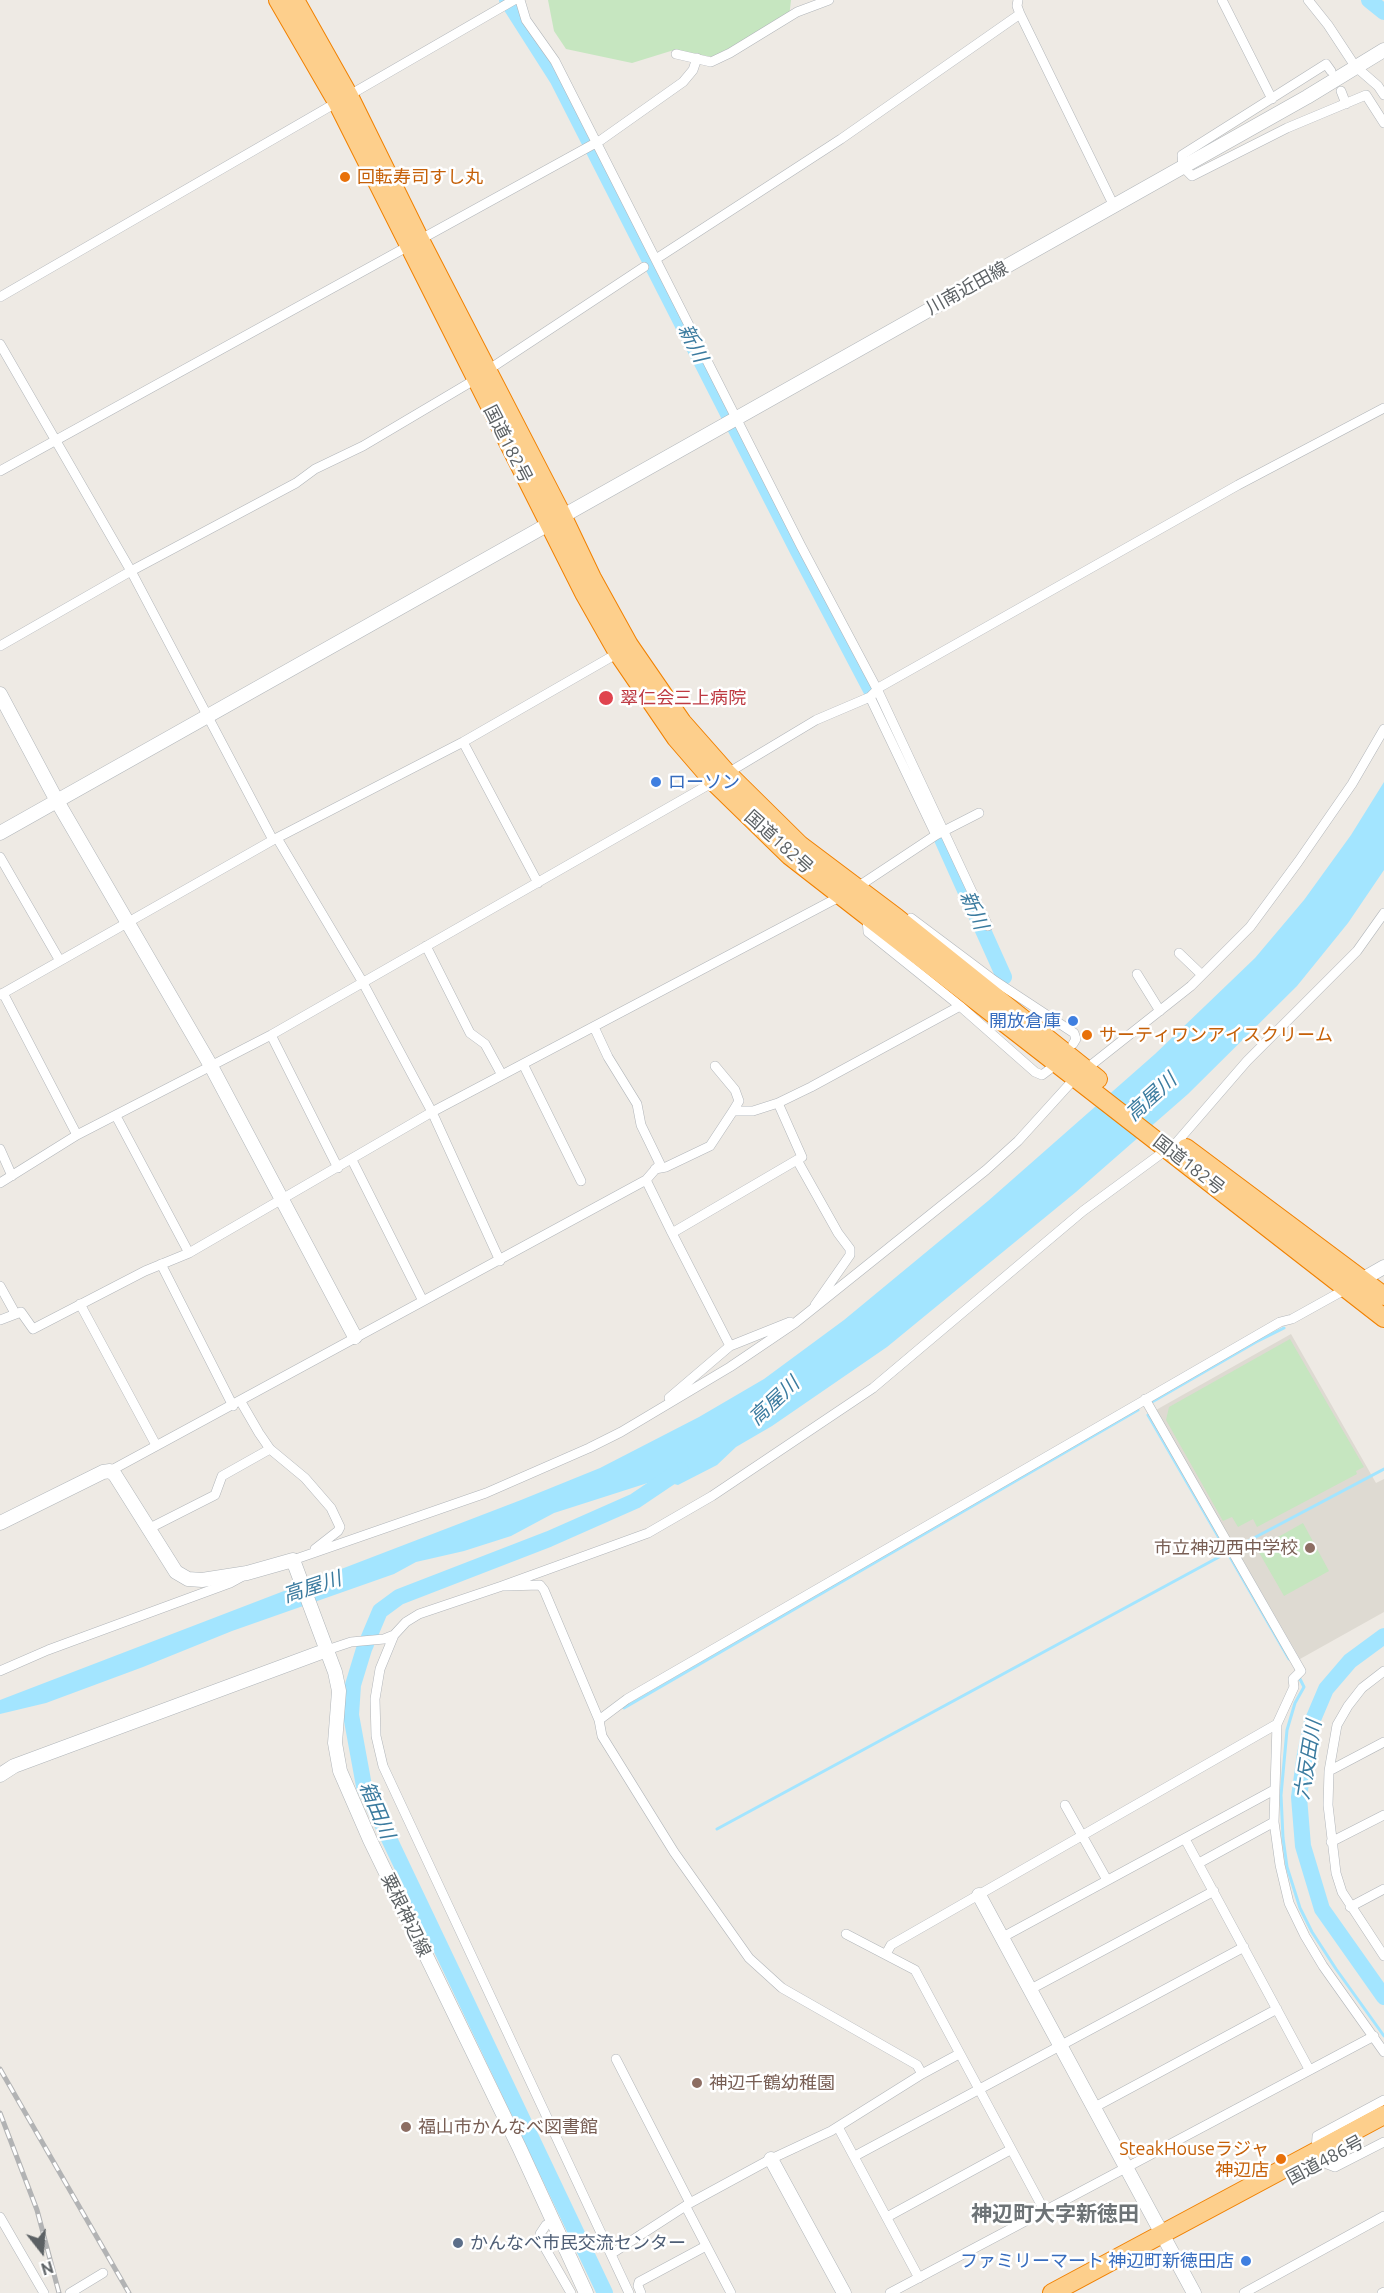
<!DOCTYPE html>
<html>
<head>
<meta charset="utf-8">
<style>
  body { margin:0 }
  #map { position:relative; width:1384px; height:2293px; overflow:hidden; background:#eeeae4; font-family:Ubuntu,sans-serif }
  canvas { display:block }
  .north { position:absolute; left:12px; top:2221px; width:60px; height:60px; -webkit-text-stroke:4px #fff; paint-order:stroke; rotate:163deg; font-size:16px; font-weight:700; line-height:24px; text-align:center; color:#5c6164 }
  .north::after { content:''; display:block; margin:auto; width:21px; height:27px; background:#5c6164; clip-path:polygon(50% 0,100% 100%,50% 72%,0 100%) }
</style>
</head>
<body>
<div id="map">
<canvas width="1384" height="2293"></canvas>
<div class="north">N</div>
</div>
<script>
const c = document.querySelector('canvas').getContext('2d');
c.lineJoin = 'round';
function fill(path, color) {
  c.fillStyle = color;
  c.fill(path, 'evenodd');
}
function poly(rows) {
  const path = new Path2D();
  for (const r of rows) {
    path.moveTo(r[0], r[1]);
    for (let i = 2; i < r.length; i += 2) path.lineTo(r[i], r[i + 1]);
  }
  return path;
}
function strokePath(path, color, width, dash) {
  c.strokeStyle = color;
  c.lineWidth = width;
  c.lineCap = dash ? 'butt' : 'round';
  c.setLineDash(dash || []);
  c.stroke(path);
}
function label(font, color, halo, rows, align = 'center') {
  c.font = font + ' Ubuntu,"Noto Sans JP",sans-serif';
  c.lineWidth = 5;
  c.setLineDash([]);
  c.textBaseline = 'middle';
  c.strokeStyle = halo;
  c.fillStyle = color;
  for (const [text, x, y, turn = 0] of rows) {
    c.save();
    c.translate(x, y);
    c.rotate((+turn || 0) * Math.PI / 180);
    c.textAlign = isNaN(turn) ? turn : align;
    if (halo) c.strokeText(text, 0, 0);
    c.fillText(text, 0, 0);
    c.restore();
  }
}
const education = poly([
  [1291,1334,1376,1483,1384,1479,1384,1612,1300,1659,1156,1410]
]);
const green = poly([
  [548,0,791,0,789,18,718,58,674,50,632,63,566,49,554,31],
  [1290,1339,1364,1467,1356,1471,1357,1474,1257,1527,1253,1519,1238,1527,1232,1517,1223,1521,1166,1420,1169,1407],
  [1303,1523,1329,1571,1284,1596,1257,1549]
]);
const water = poly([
  [1384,782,1384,870,1348,923,1297,986,1188,1094,1076,1192,887,1347,772,1426,736,1447,717,1465,678,1485,657,1480,554,1513,511,1536,464,1551,416,1562,394,1574,232,1631,143,1667,46,1703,0,1714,0,1700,521,1500,600,1468,699,1417,764,1379,844,1320,988,1201,1155,1054,1255,958,1304,900,1351,835]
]);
const stream = poly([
  [1152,1402,1256,1342,1284,1328],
  [1148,1415,1289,1659],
  [1235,1548,1384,1469],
  [1299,1677,1304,1687,1295,1703,1287,1730,1281,1795,1283,1838,1287,1867,1300,1908,1312,1932,1336,1969,1384,2036],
  [624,1708,1138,1410],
  [717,1829,1219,1557]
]);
const river = poly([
  [507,0,558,80,799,553,871,690],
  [1369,0,1384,12],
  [876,699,892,730],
  [942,839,1004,977,1000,979],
  [1384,1636,1350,1661,1326,1689,1312,1722,1305,1754,1299,1797,1303,1846,1322,1909,1384,1997],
  [605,2293,364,1786,351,1715,353,1685,364,1649,380,1611,399,1597,549,1539,635,1501,681,1470]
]);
const street = poly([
  [520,0,526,20,555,61,801,546,878,691,988,926],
  [1018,0,1017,6,1020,14,1114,206],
  [1222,0,1272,99],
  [1308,0,1328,25,1355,66,1378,86,1384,95],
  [676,54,711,62,730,53,797,12,829,0],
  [1331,71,1326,64,1182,155,1183,167,1192,176,1287,128,1366,95,1384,123],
  [1341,91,1346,104],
  [656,259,841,139,1020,14],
  [0,297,514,0],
  [0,344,131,571,273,840],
  [488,370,644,267],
  [0,471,601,140,683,82,693,70,697,58],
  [0,646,131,571,296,483,315,469,363,446,476,379],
  [870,697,936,835],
  [463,742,538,883],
  [726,774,816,720,870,697,880,687,1238,485,1384,408],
  [277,838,362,981,432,1112,500,1261],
  [0,857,60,961],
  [856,888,936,835,979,813],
  [867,918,868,932,960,1006,1035,1072,1042,1075,1050,1069],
  [911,918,995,981,1074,1033,1076,1039,1073,1044],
  [426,946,470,1033,485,1044,502,1075],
  [1179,953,1202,975],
  [1137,974,1160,1011],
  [3,993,77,1135],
  [0,995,273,840,463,742,618,653],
  [594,1027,608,1057,637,1104,641,1125,660,1164,646,1180],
  [271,1035,338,1168],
  [523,1064,581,1181],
  [778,1103,811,1087,960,1006],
  [116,1116,189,1253],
  [0,1149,12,1176],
  [352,1160,423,1301],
  [797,1160,838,1233,850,1249,850,1255,815,1305],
  [655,1169,666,1167,710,1146,733,1111,739,1101,735,1090,715,1066],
  [0,1183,77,1135,271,1035,715,781],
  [672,1233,730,1346],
  [161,1264,233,1406],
  [0,1286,15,1313],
  [80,1304,156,1445],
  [0,1320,21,1312,33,1329,145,1271,189,1253,432,1112,841,896],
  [669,1398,730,1346,790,1322],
  [1145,1399,1301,1671,1293,1679,1294,1687,1277,1724,1274,1822,1280,1865,1289,1903,1305,1936,1323,1966,1384,2052],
  [241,1402,259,1433,270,1449,305,1478,331,1508,340,1527,338,1531,315,1549],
  [110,1471,646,1180,672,1233,802,1157,778,1103,753,1111,733,1111],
  [148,1529,215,1495,222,1476,270,1449],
  [293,1560,486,1493,589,1448,621,1432,730,1367,795,1323,986,1170,1018,1141,1076,1077,1191,986,1250,927,1298,862,1352,784,1384,729],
  [505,1586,540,1585,544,1590,599,1720,602,1736,674,1852,749,1958,782,1988,917,2065,922,2074],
  [394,1635,380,1669,375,1699,376,1736,383,1766,629,2293],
  [327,1650,351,1642,384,1639,394,1635,406,1622,419,1614,502,1586,648,1533,712,1496,873,1388,1083,1211,1177,1142,1247,1061,1357,951,1384,913],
  [0,1671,48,1650,230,1583,241,1577],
  [1384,1671,1362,1688,1348,1706,1337,1725,1329,1771,1328,1805,1336,1873,1342,1892,1384,1956],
  [599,1720,627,1699,1280,1322,1292,1319,1346,1289],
  [1329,1771,1384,1742],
  [1065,1805,1107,1880],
  [1185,1839,1309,2069],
  [1331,1842,1384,1815],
  [1199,1863,1274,1822],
  [1350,1907,1384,1889],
  [846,1934,915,1970,1044,2210],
  [1003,1937,1274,1790],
  [886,1954,891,1945,1277,1724],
  [1031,1989,1214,1891],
  [616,2059,690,2203],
  [1384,2100,1317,2136,1316,2152,1322,2162,1335,2167,1384,2142],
  [1095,2107,1277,2009],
  [838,2127,919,2278],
  [855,2156,1244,1947],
  [686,2207,731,2293],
  [0,2217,44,2293],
  [887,2217,1010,2150],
  [552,2222,546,2225,540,2234,541,2241,571,2293],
  [611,2254,690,2203,771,2159,831,2131,922,2074,959,2054],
  [70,2293,103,2273],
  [641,2293,638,2286,639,2282,706,2246],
  [890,2293,1374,2036],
  [1244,2293,1384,2216],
  [1382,2293,1384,2292]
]);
const secondary = poly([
  [0,694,57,801,211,1066,355,1337],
  [0,833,1307,97,1384,50],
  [1356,1283,1384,1267],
  [0,1523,103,1472,110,1471,115,1475,176,1572,188,1579,202,1580,247,1573,293,1560,335,1672,339,1691,335,1743,340,1771,370,1840,519,2147,586,2293],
  [0,1775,14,1766,327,1650],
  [979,1895,1194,2293],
  [771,2159,844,2293]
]);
const highway = poly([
  [278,0,337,102,584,593,618,653,676,738,714,782,790,856,1384,1318],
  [295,0,349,96,419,238,562,515,592,578,629,645,682,722,727,773,800,845,897,918,1098,1079],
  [1186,1148,1384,1296],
  [1052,2293,1384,2115]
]);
const rail = poly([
  [0,2069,129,2293],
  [0,2113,37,2210,59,2293]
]);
const markers = [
  [345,177,6,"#e8710a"],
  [606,698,8,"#e0444e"],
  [656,782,6,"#3f7fe0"],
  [1073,1021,6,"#3f7fe0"],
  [1087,1035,6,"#e8710a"],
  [1310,1548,6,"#8d6e63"],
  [697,2083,6,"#8d6e63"],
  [406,2127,6,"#8d6e63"],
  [1281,2159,6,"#e8710a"],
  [458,2243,6,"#5c6f8a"],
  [1246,2261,6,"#3f7fe0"]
];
const foodNames = [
  ["回転寿司すし丸",357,177],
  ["サーティワンアイスクリーム",1099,1035],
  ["SteakHouseラジャ",1269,2149,"right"],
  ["神辺店",1269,2170,"right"]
];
const streetNames = [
  ["川南近田線",967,288,-29],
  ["国道182号",508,444,63],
  ["国道182号",779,842,42],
  ["国道182号",1189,1165,38],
  ["粟根神辺線",406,1915,64],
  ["国道486号",1325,2160,-28]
];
const healthNames = [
  ["翠仁会三上病院",620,698]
];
const shopNames = [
  ["ローソン",668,782,"left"],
  ["開放倉庫",1061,1021],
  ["ファミリーマート 神辺町新徳田店",1234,2261]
];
const educationNames = [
  ["市立神辺西中学校",1298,1548,"right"],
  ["神辺千鶴幼稚園",709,2083],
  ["福山市かんなべ図書館",418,2127]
];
const serviceNames = [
  ["かんなべ市民交流センター",470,2243]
];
const waterNames = [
  ["新川",693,343,63],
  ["新川",974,910,66],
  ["高屋川",1151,1097,-42],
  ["高屋川",774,1401,-43],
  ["高屋川",312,1587,-18],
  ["六反田川",1308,1760,-81],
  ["箱田川",377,1810,67]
];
const quarterNames = [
  ["神辺町大字新徳田",1055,2214]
];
fill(education, '#dedad2');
fill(green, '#c6e6c0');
fill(water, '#a3e5ff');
strokePath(stream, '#a3e5ff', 3);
strokePath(river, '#a3e5ff', 16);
strokePath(street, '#b1b5b9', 10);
strokePath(secondary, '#b0b5b9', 15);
strokePath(highway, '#f18101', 20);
strokePath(street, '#fff', 9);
strokePath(secondary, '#fff', 14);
strokePath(highway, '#fdcf8c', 18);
strokePath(rail, '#b2b3b4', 5);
strokePath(rail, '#fff', 3, [9]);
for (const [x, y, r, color] of markers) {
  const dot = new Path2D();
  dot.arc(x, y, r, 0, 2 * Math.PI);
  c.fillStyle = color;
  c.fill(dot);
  strokePath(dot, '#fff', 2);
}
label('18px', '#c56008', '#fff', foodNames, 'left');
label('18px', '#5c6164', '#fff', streetNames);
label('18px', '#be3a42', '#fff', healthNames, 'left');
label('18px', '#366cbe', '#fff', shopNames, 'right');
label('18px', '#785e54', '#fff', educationNames, 'left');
label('18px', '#4e5e75', '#fff', serviceNames, 'left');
label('italic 20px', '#3b7b9f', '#fff', waterNames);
label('bold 21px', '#6d7376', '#fff', quarterNames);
</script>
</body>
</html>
